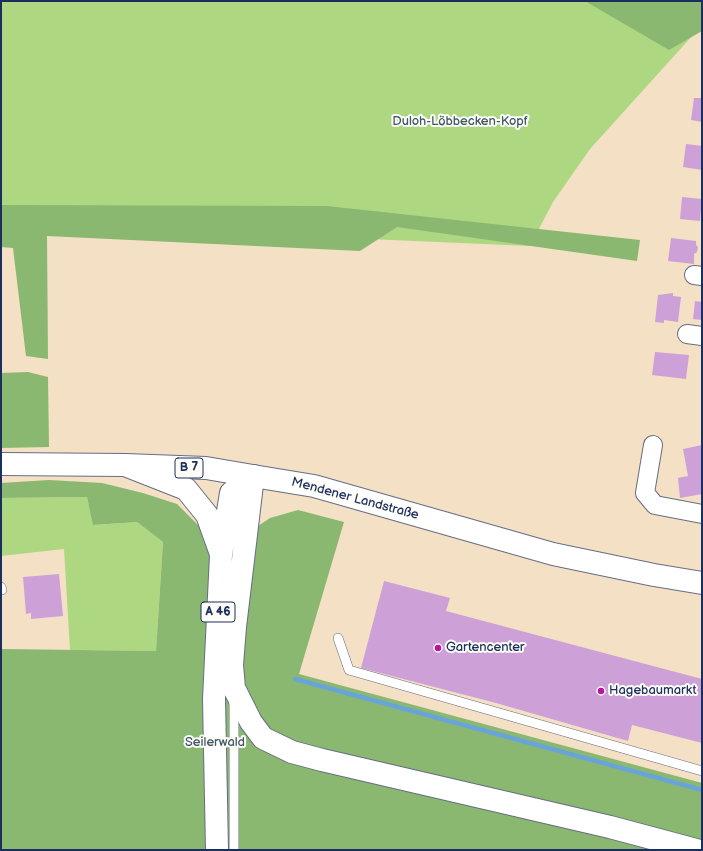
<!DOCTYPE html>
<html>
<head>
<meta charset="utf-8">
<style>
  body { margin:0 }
  #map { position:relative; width:703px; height:851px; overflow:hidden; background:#f3e0c5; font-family:"Balsamiq Sans",sans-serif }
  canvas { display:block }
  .frame { position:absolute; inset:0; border:2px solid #1b2f5e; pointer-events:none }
</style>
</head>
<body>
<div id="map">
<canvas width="703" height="851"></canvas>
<div class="frame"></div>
</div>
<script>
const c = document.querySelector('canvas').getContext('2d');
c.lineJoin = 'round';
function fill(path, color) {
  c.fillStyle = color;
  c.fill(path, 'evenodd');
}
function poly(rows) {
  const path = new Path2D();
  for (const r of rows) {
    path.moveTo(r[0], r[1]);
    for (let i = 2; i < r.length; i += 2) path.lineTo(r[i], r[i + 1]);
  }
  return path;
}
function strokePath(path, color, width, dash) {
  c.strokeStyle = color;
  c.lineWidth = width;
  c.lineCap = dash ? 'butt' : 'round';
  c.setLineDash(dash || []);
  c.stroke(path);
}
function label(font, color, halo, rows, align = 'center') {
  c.font = font + ' "Balsamiq Sans",sans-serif';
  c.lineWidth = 4;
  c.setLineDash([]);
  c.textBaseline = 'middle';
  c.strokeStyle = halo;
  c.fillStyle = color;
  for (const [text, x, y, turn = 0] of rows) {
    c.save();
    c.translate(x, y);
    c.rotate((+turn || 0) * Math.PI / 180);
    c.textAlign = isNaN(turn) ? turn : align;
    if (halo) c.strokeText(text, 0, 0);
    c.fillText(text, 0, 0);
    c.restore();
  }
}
const green = poly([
  [1,1,702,1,693,35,590,149,553,202,530,246,345,238,1,231],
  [87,497,94,525,137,522,163,542,156,651,70,650,64,549,1,556,1,498]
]);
const forest = poly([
  [585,1,702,1,702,31,669,50],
  [1,205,327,206,640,240,637,261,397,227,360,251,47,236,48,359,26,356,13,248,1,247],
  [28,372,48,377,49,447,1,448,1,373],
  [49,480,102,483,143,493,177,504,202,529,210,558,270,518,298,510,344,522,299,674,702,783,702,850,4,850,1,848,1,649,156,651,163,542,137,522,93,525,87,497,1,498,1,483]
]);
const stream = poly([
  [295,679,702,790]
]);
const building = poly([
  [694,98,702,98,702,122,691,120],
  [686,144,702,146,702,170,683,167],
  [682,197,702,199,700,221,680,219],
  [671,238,696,241,696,245,698,247,697,252,694,254,694,264,668,261],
  [673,293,673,296,681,297,678,322,664,320,664,323,655,322,658,295],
  [695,301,702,302,702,320,693,319],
  [655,352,689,355,686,379,652,375],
  [702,445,702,494,680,498,678,478,688,476,683,449],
  [59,574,63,616,31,619,31,613,26,614,23,577],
  [384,581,450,598,446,611,702,679,702,743,632,725,628,741,496,703,361,668]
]);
const service = poly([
  [1,587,2,590],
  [338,638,349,670,702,771],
  [234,699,234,850]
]);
const minor = poly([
  [694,275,702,276],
  [687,334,702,336],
  [653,445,645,493,655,505,702,514]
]);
const secondary = poly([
  [253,476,314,486,553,554,654,575,702,583]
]);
const primary = poly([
  [1,464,125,465,206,468,253,476]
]);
const motorway = poly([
  [125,465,186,489,207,515,221,554],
  [253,476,235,627,232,665,234,688,251,722,263,738,292,752,322,760,610,827,696,850],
  [217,850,214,699,221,555,231,493,253,476]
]);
const markers = [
  [438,648,4,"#b5179e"],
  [601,691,4,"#b5179e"]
];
const shields = [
  [189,468,28],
  [218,612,34]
];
const shieldNames = [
  ["B 7",189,468],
  ["A 46",218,612]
];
const parkNames = [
  ["Duloh-Löbbecken-Kopf",460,122],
  ["Seilerwald",215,743]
];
const streetNames = [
  ["Mendener Landstraße",355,499,15]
];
const poiNames = [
  ["Gartencenter",446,648],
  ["Hagebaumarkt",609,691]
];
fill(green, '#aed782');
fill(forest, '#8ab870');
strokePath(stream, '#69a4d9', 4.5);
fill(building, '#cda1d7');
strokePath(service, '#676d82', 10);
strokePath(minor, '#676d82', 20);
strokePath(secondary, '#676d82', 24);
strokePath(primary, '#676d82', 24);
strokePath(motorway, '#676d82', 24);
strokePath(service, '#fff', 9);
strokePath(minor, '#fff', 18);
strokePath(secondary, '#fff', 22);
strokePath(primary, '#fff', 22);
strokePath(motorway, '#fff', 22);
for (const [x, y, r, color] of markers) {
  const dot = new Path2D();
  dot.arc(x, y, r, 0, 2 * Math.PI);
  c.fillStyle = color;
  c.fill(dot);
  strokePath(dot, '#fdfcf7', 1.5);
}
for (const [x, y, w] of shields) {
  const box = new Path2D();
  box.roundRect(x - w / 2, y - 10, w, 20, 3);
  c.fillStyle = '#fdfcf7';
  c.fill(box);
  strokePath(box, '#1b2f5e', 1);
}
label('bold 12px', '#1b2f5e', null, shieldNames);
label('13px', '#405967', '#fdfcf7', parkNames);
label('13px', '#1b2f5e', '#fdfcf7', streetNames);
label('13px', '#1b2f5e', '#fdfcf7', poiNames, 'left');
</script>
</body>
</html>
